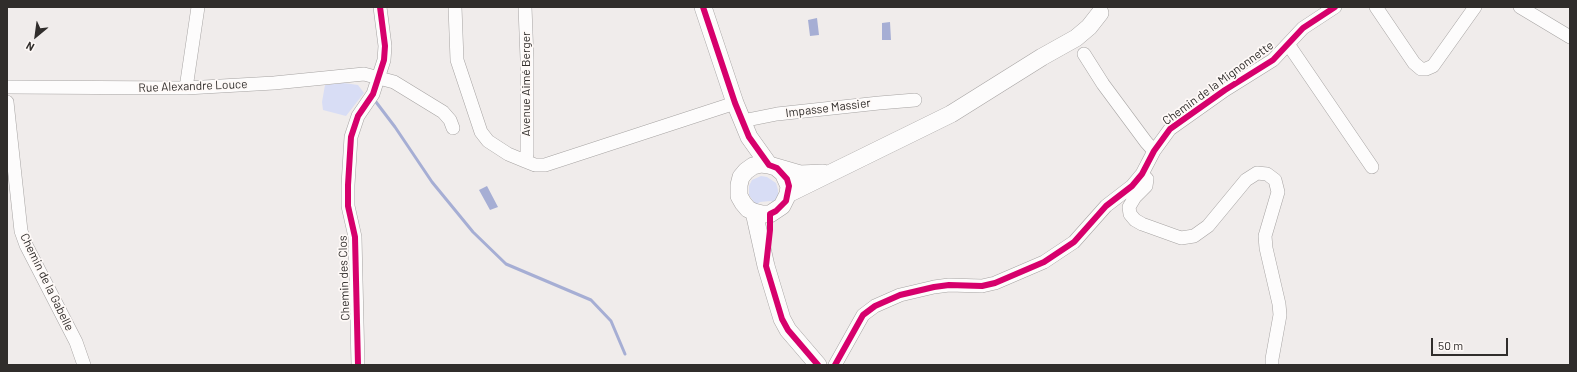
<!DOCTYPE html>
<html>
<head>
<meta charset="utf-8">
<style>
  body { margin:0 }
  #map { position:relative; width:1577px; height:372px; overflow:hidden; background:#f0eceb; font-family:Barlow,sans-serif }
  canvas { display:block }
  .frame { position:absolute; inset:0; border:8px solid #302d2b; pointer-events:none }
  .north { position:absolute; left:16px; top:16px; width:40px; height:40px; -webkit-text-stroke:3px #fef9f7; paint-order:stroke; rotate:209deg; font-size:11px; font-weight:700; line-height:16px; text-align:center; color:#302d2b }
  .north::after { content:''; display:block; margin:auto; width:14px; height:18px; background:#302d2b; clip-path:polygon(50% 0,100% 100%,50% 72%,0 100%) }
  .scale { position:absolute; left:1431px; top:338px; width:77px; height:18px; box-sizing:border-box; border:2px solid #302d2b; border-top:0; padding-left:5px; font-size:12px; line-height:14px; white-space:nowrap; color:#302d2b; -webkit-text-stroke:3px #fef9f7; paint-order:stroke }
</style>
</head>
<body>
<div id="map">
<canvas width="1577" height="372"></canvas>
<div class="frame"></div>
<div class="north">N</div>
<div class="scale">50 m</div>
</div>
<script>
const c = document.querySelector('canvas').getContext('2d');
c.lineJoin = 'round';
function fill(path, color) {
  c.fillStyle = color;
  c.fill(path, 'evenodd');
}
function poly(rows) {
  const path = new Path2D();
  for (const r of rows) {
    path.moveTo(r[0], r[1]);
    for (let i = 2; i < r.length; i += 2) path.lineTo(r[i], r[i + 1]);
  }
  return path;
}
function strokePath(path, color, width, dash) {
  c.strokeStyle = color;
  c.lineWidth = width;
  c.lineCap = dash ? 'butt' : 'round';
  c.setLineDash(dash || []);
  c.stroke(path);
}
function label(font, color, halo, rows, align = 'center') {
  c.font = font + ' Barlow,sans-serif';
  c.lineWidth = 3.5;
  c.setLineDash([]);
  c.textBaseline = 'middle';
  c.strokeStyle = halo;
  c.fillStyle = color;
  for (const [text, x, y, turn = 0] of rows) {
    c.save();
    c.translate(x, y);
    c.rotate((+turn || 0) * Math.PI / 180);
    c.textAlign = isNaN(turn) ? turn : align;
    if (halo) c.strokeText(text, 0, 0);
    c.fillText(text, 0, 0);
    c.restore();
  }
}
const green = poly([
  [344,83,358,85,364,93,346,116,323,110,322,102,325,85],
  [761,176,767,177,776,183,778,190,778,196,774,202,770,201,760,202,756,205,749,195,749,186,752,180]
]);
const water = poly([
  [817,18,819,35,810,36,808,20],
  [890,22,891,40,882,40,882,23],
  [487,186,498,207,490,210,479,190]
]);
const stream = poly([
  [376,102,395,127,432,182,473,232,506,264,591,300,611,321,625,354]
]);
const minor = poly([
  [455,7,457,60,481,132,488,141,508,154,525,161,535,165,545,165,735,103],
  [1376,7,1414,63,1421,69,1426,69,1433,66,1475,7],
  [1520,7,1570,37],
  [1288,44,1372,167],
  [1084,54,1103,84,1146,142,1154,151],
  [7,87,186,88,274,83,364,74,394,82,443,112,450,120,453,128],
  [186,88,198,7],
  [7,102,21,231,26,245,76,342,84,365],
  [742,121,777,114,879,103,915,100],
  [525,161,527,154,527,59,525,7],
  [1142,174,1147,179,1146,186,1135,197,1129,207,1130,214,1135,220,1142,224,1181,238,1194,236,1208,226,1246,180,1257,173,1267,174,1275,180,1278,192,1265,236,1266,248,1279,304,1280,315,1272,359,1272,365],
  [358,365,355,237,348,206,348,185,351,137,358,116,373,94,384,60,385,46,380,7],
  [835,365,863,315,875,306,900,295,934,287,949,285,982,286,995,283,1044,262,1074,242,1106,206,1132,186,1142,174,1154,151,1170,129,1225,90,1273,60,1303,28,1335,7]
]);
const major = poly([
  [703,7,735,103,749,137,769,165],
  [777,168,783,173,789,186,788,194,782,206,770,214,762,214,754,212,748,209,743,203,739,196,739,185,741,177,746,171,753,166,761,164,769,165,800,174,823,173],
  [788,194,951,114,1042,57,1076,38,1089,27,1100,13],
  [754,212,766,266,782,319,788,330,818,365]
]);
const cycleway = poly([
  [703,7,735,103,749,137,769,165,777,168,787,179,789,186,786,201,776,211,770,214,770,230,766,266,782,319,788,330,818,365],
  [358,365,355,237,348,206,348,185,351,137,358,116,373,94,384,60,385,46,380,7],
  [835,365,863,315,875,306,900,295,934,287,949,285,982,286,995,283,1044,262,1074,242,1106,206,1132,186,1142,174,1154,151,1170,129,1225,90,1273,60,1303,28,1335,7]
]);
const streetNames = [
  ["Chemin de la Mignonnette",1218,83,-36],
  ["Avenue Aimé Berger",526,84,-90],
  ["Rue Alexandre Louce",193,86,-2],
  ["Impasse Massier",828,108,-7],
  ["Chemin des Clos",344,278,-92],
  ["Chemin de la Gabelle",47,282,64]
];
fill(green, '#d8ddf5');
fill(water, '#a6aed4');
strokePath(stream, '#a6aed4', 3);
strokePath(minor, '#a6a3a2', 14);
strokePath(major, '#a6a3a2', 18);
strokePath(minor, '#fdfcfc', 13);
strokePath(major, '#fdfcfc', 17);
strokePath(cycleway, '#d6006c', 6);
label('12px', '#302d2b', '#fef9f7', streetNames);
</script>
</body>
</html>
